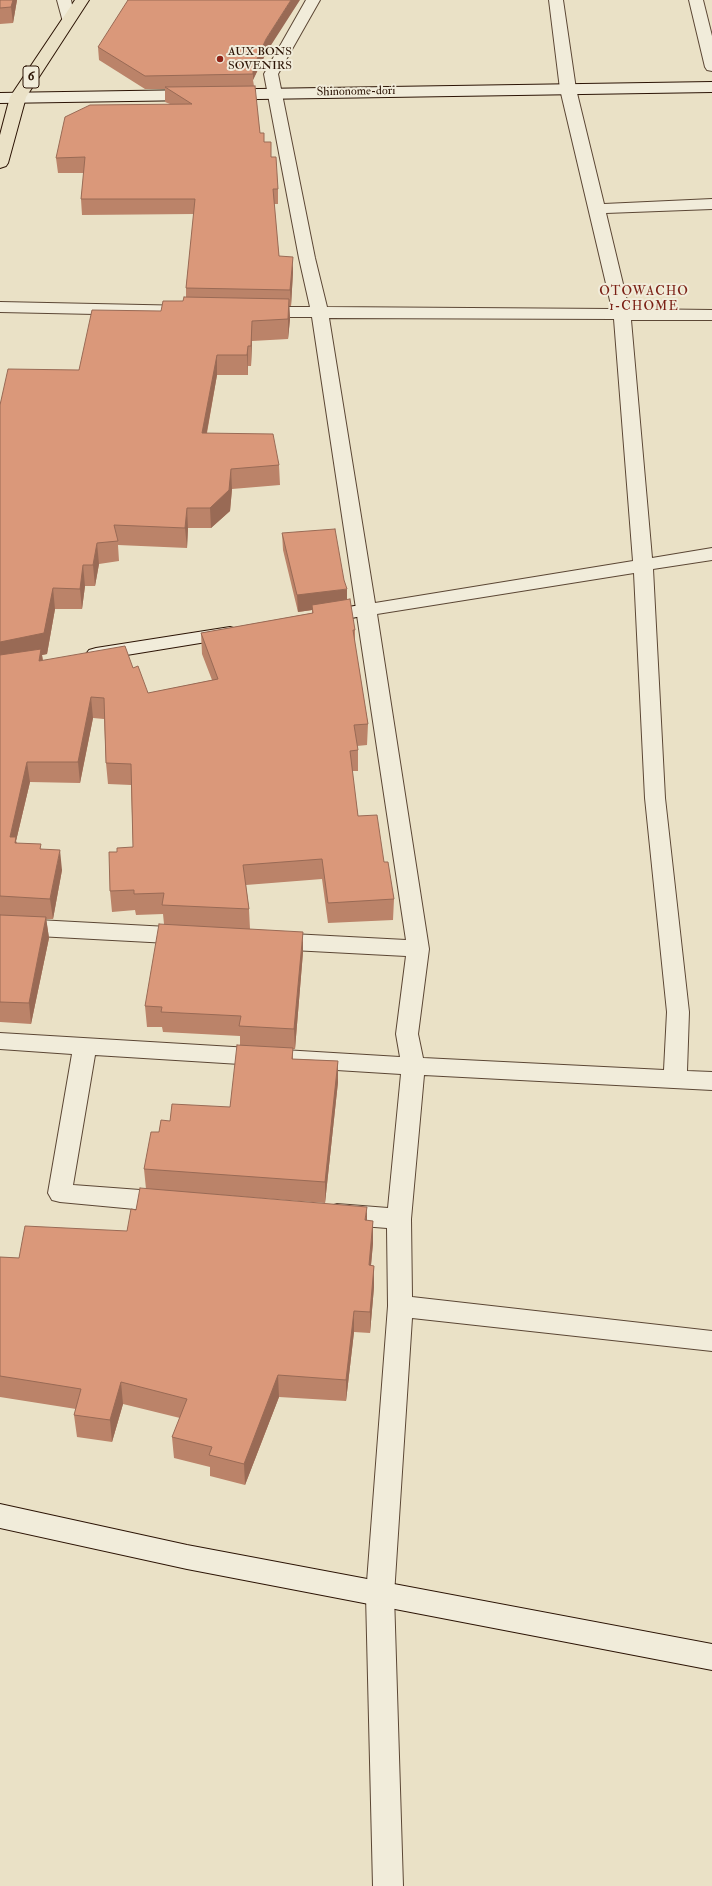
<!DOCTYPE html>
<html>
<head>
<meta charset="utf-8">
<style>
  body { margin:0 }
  canvas { display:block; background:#eae1c6 }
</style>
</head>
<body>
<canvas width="712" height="1886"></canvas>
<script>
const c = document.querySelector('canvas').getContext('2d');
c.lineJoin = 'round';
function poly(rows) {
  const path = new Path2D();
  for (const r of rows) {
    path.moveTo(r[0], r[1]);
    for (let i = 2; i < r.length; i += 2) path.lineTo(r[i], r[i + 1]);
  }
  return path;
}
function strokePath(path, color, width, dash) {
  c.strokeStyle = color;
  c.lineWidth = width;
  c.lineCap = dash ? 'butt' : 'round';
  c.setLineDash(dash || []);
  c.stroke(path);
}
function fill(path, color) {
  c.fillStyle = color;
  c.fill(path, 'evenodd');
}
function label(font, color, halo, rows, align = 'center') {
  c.font = font + ' "IM FELL Double Pica",serif';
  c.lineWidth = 4;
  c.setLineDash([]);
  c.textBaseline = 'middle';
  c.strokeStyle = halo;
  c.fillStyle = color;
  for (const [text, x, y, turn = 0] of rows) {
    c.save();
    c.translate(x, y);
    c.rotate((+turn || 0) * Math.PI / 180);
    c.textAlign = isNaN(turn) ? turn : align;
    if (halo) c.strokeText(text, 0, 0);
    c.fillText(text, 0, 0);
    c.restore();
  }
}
const street = poly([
  [57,0,71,0,75,19,73,22,63,22,57,0],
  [306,0,320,0,278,74,315,258,327,307,612,309,560,89,549,0,563,0,576,89,604,204,712,199,712,209,606,213,629,309,712,310,712,320,631,320,652,558,712,548,712,560,653,569,665,798,689,1012,687,1071,712,1072,712,1090,424,1075,411,1219,412,1297,712,1331,712,1351,412,1318,394,1595,403,1886,373,1886,366,1595,388,1306,387,1228,337,1224,328,1221,325,1214,328,1207,337,1204,388,1208,401,1074,95,1055,73,1185,167,1192,176,1195,179,1202,176,1209,167,1212,60,1202,52,1200,48,1193,72,1054,0,1049,0,1033,400,1057,396,1034,406,956,273,949,265,947,262,941,265,935,273,933,406,940,312,317,259,317,253,316,251,312,253,308,259,307,310,307,299,258,264,74,306,0],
  [329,318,614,319,633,561,375,603,329,318],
  [634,573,645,798,667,1012,664,1070,423,1058,418,1034,429,949,377,614,634,573],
  [689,0,703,0,712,36,712,71,707,70,705,67,689,0],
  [0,302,191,306,197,307,199,311,197,315,191,316,0,312,0,302],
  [0,918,187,928,195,930,198,936,195,942,187,944,0,934,0,918]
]);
const secondary = poly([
  [712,82,712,92,0,103,0,93,712,82],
  [367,604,374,606,377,610,374,614,323,623,316,621,313,617,316,613,323,611,367,604],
  [230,627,237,629,240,633,237,637,96,660,89,658,86,654,89,650,96,648,230,627],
  [0,1504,187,1545,712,1644,712,1670,187,1569,0,1528,0,1504]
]);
const primary = poly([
  [75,0,89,0,26,97,8,163,6,166,0,168,0,135,10,97,75,0]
]);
const wall = poly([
  [0,0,17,0,13,23,0,24],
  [98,47,266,53,253,80,254,86,260,133,271,157,278,189,278,204,274,204,279,256,293,272,291,306,289,306,290,319,288,339,252,341,251,366,248,366,248,375,217,375,207,433,279,465,280,485,232,489,230,511,211,528,188,528,187,548,118,545,119,561,99,564,95,586,85,586,82,609,55,609,47,654,42,655,43,661,133,668,148,693,212,680,202,654,201,633,312,613,312,610,298,612,283,550,282,533,347,599,355,630,355,644,368,724,367,745,357,746,358,750,358,771,352,771,358,816,384,862,394,899,393,920,328,923,322,879,246,885,249,909,250,929,303,952,295,1049,293,1049,293,1059,338,1061,338,1082,325,1203,195,1193,367,1221,373,1221,373,1243,371,1265,374,1266,374,1287,370,1333,354,1332,346,1401,279,1397,245,1485,210,1476,210,1467,174,1458,172,1437,180,1418,123,1404,112,1442,77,1437,74,1415,76,1409,0,1397,0,1257,19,1258,127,1231,136,1210,146,1189,144,1169,159,1132,170,1121,230,1107,240,1045,240,1036,163,1032,162,1027,147,1027,145,1006,164,924,163,914,136,915,135,910,112,912,110,891,117,852,133,847,131,785,108,784,106,763,104,719,93,718,80,783,30,782,16,841,17,843,42,849,62,870,53,919,46,919,49,938,31,1024,0,1022,0,405,79,370,161,311,183,301,186,297,186,288,194,214,82,215,81,199,84,173,58,173,56,158,170,104,165,102,165,89,145,89,99,60]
]);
const shadedWall = poly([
  [13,0,17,0,13,23,11,7],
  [291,0,300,0,266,53,253,80,253,68,266,39],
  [293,257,293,272,291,306,290,290],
  [289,299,290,319,288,339,288,319],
  [252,321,252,341,251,366,251,346],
  [248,346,248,375,247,355],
  [217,355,217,375,203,453,202,433],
  [231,469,232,489,230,511,211,528,210,508],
  [187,508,188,528,187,548,185,528],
  [97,543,99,564,95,586,93,565],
  [83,565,85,586,82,609,80,589],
  [53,588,55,609,47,654,42,655,44,669,0,663,0,642],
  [347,589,347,606,312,605,312,610,298,612,297,595],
  [91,697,93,718,80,783,78,762],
  [27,762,30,782,16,841,19,858,10,837],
  [60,850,62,870,53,919,50,899],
  [46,917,49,938,31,1024,29,1003],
  [303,932,303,952,295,1049,294,1029],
  [338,1061,338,1082,325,1203,325,1182],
  [367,1207,367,1229,365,1220],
  [373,1221,373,1243,369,1287,369,1265],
  [374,1266,374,1287,370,1333,370,1312],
  [354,1311,354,1332,346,1401,346,1380],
  [278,1375,279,1397,245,1485,244,1464],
  [121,1382,123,1404,112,1442,110,1420]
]);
const building = poly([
  [0,0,13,0,11,7,0,8,0,0],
  [128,0,291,0,266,39,253,68,253,74,145,76,98,47,128,0],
  [255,86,260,133,264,133,264,142,271,142,271,157,276,157,278,189,273,189,279,256,293,257,290,290,186,288,195,199,81,199,85,157,56,158,65,117,90,105,192,104,165,87,255,86],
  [184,297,289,299,288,319,252,321,251,346,248,346,247,355,217,355,202,433,273,434,279,465,231,469,229,490,210,508,187,508,185,528,114,525,118,541,97,543,93,565,83,565,80,589,53,588,44,633,0,642,0,405,8,369,79,370,92,310,161,311,163,301,183,301,184,297],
  [335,529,344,580,347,589,297,595,282,533,335,529],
  [350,599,355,630,353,630,368,724,354,725,358,750,350,751,358,816,377,815,384,862,388,862,394,899,328,903,322,859,243,865,249,909,162,905,164,893,134,894,134,890,110,891,109,852,117,852,117,848,133,847,131,764,106,763,104,698,91,697,78,762,27,762,10,837,16,837,15,843,41,844,40,849,60,850,50,899,0,896,0,655,41,649,39,661,125,646,133,668,138,666,148,693,218,679,201,633,313,613,312,605,350,599],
  [0,915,46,917,29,1003,0,1002,0,915],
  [159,924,303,932,294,1029,239,1026,241,1016,161,1012,162,1007,145,1006,159,924],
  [237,1045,293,1048,292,1059,338,1061,325,1182,144,1169,151,1132,159,1132,161,1120,170,1121,172,1104,230,1107,237,1045],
  [140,1188,367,1207,365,1220,373,1221,369,1265,374,1266,370,1312,354,1311,346,1380,278,1375,244,1464,209,1455,212,1447,172,1437,187,1399,121,1382,110,1420,74,1415,81,1389,0,1376,0,1257,19,1258,25,1226,127,1231,131,1209,136,1210,140,1188]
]);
const markers = [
  [220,59,4,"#8f2418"]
];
const farPoinames = [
  ["AUX BONS",228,52],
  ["SOVENIRS",228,66]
];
const farStreetnames = [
  ["Shinonome-dori",356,92,-1]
];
const shields = [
  [31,77,16]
];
const shieldNames = [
  ["6",31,77]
];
const farNeighbourhoodnames = [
  ["OTOWACHO",644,292],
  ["1-CHOME",644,307]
];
strokePath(street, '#5c4735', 2);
strokePath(secondary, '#2c1405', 2);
strokePath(primary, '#2c1405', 2);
fill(street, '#f1ecda');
fill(secondary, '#f1ecda');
fill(primary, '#eae1c6');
fill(wall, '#bb8369');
fill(shadedWall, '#996a55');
fill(building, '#da987a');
strokePath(building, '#996a55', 1);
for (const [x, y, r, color] of markers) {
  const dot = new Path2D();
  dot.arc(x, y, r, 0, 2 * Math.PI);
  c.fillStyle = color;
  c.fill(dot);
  strokePath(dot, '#f1ecda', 1.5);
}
label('12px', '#2c1405', '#f1ecda', farPoinames, 'left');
label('12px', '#2c1405', '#f1ecda', farStreetnames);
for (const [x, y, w] of shields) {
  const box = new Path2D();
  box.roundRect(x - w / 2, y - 11, w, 22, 3);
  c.fillStyle = '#f1ecda';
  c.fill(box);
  strokePath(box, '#2c1405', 1);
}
label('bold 13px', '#2c1405', null, shieldNames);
c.letterSpacing = '1px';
label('13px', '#7a1f14', '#f1ecda', farNeighbourhoodnames);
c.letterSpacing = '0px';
</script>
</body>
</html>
